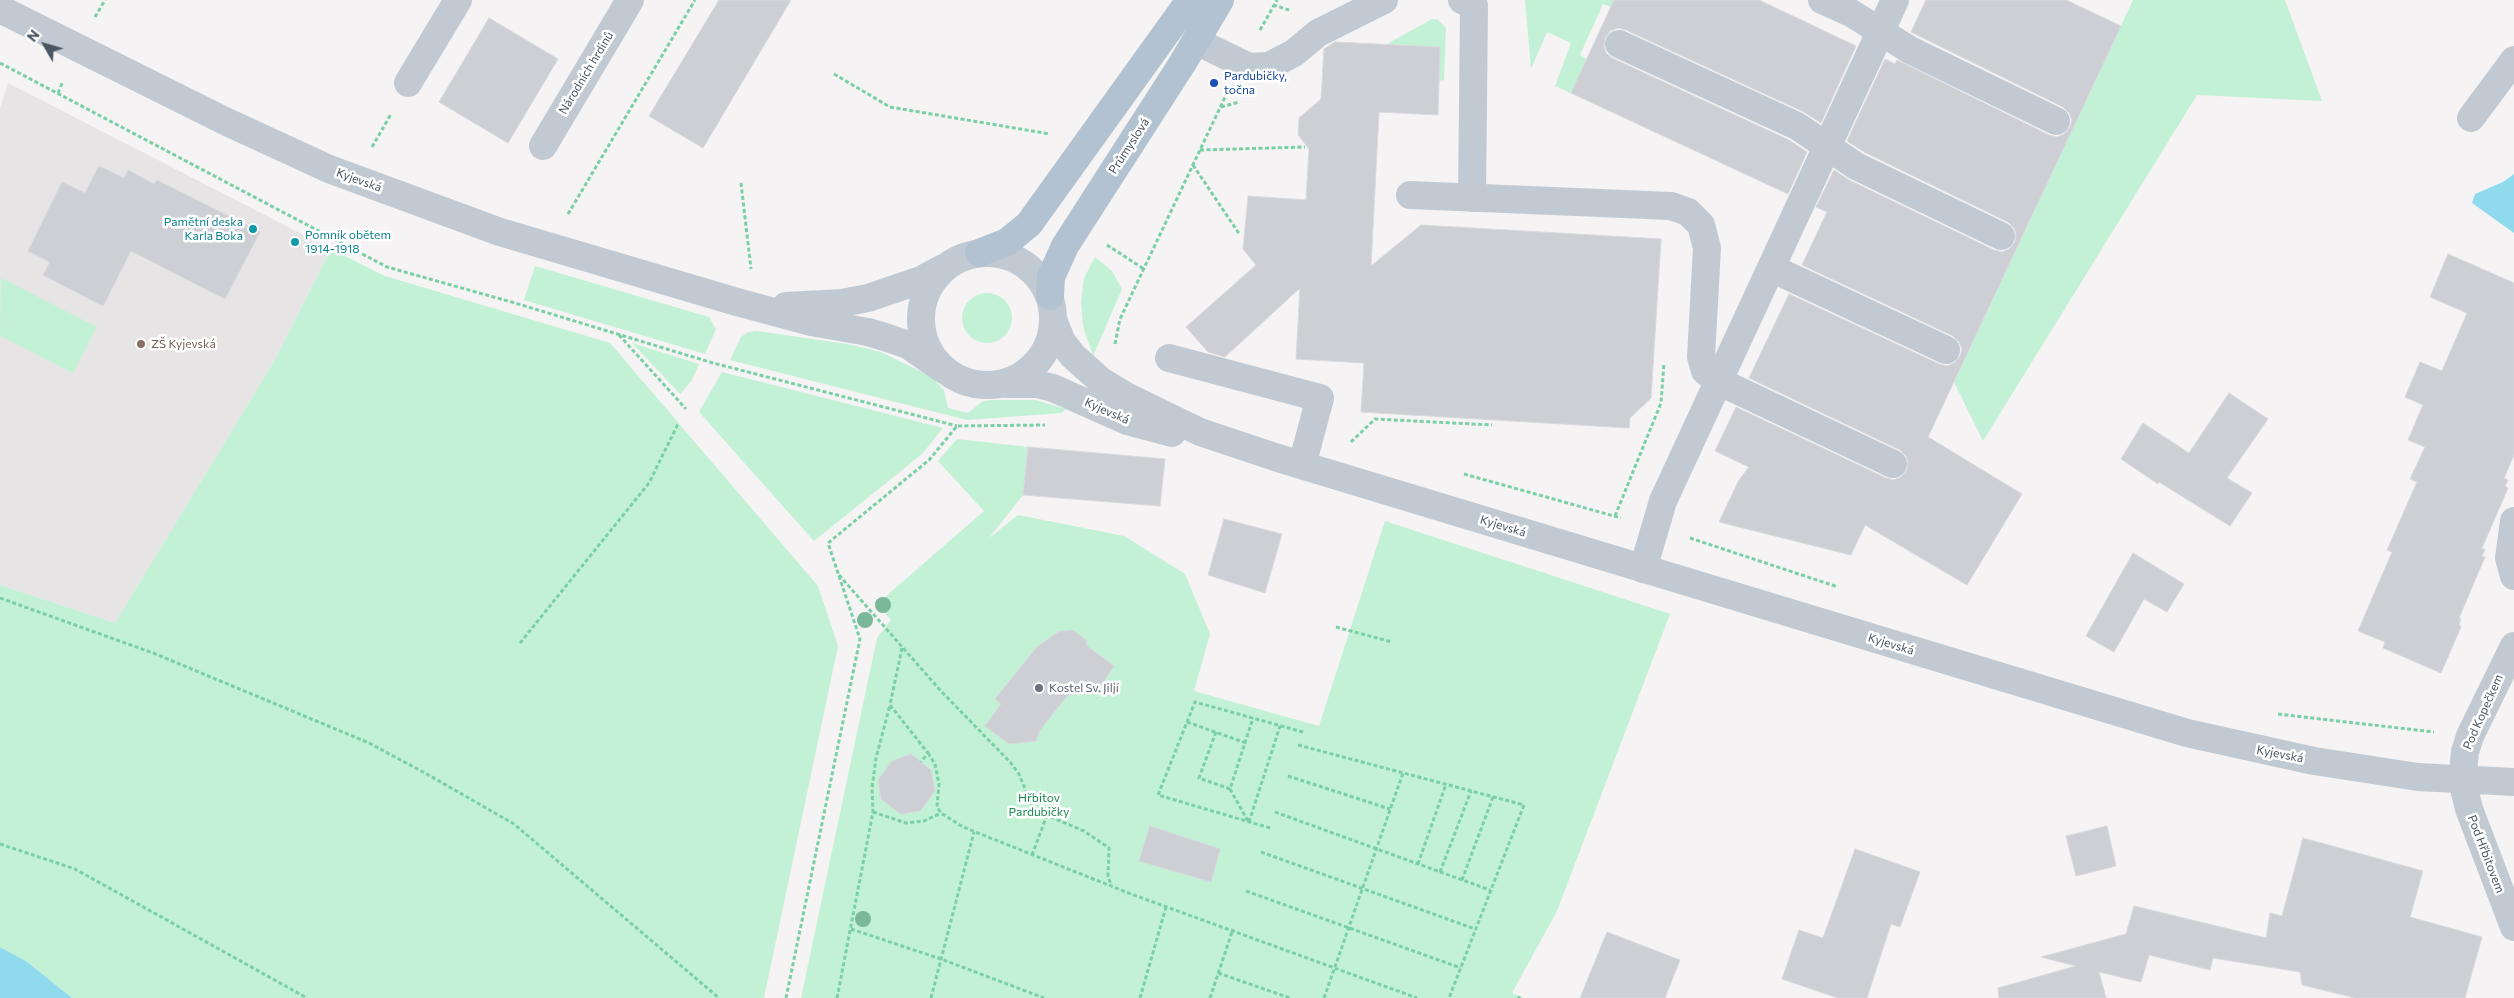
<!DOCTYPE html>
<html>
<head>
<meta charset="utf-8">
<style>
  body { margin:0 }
  #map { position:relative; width:2514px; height:998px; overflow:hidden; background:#f5f3f3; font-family:Commissioner,sans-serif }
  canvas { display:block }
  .north { position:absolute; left:20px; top:20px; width:50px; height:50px; -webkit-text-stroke:4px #fff; paint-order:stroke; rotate:308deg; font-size:14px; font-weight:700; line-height:20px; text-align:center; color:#4a5661 }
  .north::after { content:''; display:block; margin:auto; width:18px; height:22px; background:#4a5661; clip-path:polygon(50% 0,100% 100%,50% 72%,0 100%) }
</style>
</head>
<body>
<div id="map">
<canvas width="2514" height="998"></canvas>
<div class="north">N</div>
</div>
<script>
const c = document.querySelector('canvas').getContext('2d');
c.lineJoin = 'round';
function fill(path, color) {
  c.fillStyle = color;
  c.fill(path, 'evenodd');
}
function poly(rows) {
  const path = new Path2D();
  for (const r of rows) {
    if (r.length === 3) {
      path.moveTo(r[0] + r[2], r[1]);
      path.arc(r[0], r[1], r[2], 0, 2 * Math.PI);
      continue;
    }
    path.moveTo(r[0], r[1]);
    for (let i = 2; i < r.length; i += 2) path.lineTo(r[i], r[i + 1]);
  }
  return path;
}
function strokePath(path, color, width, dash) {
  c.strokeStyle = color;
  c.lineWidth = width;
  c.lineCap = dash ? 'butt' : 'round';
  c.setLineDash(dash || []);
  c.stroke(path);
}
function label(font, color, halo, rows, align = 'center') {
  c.font = font + ' Commissioner,sans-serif';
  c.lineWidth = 5;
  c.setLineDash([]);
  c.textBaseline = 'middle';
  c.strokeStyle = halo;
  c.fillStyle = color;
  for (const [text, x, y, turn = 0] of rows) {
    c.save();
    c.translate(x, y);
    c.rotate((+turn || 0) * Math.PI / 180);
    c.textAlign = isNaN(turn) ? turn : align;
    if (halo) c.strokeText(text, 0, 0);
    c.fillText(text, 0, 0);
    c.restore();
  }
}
const education = poly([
  [8,83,331,249,273,363,115,623,0,585,0,108]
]);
const green = poly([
  [1525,0,1614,0,1611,7,1603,4,1580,55,1587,59,1571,93,1555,86,1571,43,1547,32,1531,69],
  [2133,0,2285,0,2322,101,2197,95,1983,441,1954,382],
  [1432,19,1438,20,1446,28,1444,80,1439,81,1440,50,1438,47,1387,44],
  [331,249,385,276,610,343,818,586,838,646,764,998,72,998,26,961,0,947,0,585,115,623,273,363],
  [1095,257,1112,271,1122,289,1093,356,1083,326,1081,302,1084,278],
  [535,266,709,317,716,329,705,354,524,300],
  [1,278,97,327,73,373,0,336],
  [987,318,25],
  [757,331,847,344,881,352,930,376,944,390,948,408,968,413,983,401,994,400,1035,400,1066,409,1061,413,967,420,730,360,741,337,748,332],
  [632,343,699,364,692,380,680,394],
  [722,372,943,428,922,454,814,541,699,412],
  [957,439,1028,447,1023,495,989,538,1018,515,1124,536,1185,574,1210,634,1194,691,1319,726,1385,521,1670,614,1557,911,1512,993,1524,998,801,998,877,638,891,620,877,604,984,511,938,461]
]);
const water = poly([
  [2514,174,2514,233,2472,203,2475,194,2503,182],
  [0,947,26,961,72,998,0,998]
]);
const building = poly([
  [719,0,791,0,703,148,649,116,719,0],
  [1614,0,1759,0,1856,46,1821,123,1804,112,1626,30,1618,28,1610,31,1605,38,1604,46,1606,53,1612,58,1789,140,1807,152,1788,194,1571,93,1614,0],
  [1926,0,2066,0,2121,26,1928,437,2022,494,1967,585,1865,525,1851,555,1719,522,1739,480,1749,467,1715,451,1736,407,1886,478,1894,480,1901,477,1907,470,1908,462,1906,456,1900,450,1749,378,1789,294,1939,364,1947,366,1954,363,1960,356,1962,349,1959,342,1953,336,1802,265,1827,212,1816,207,1834,170,1849,180,1994,250,2002,252,2009,249,2015,242,2016,234,2014,228,2008,222,1864,152,1847,141,1885,59,1895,64,1897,60,2049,135,2057,137,2064,134,2070,127,2072,120,2069,113,2063,107,1911,32,1926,0],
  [489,18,558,59,508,143,439,102,489,18],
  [1335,42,1440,47,1438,115,1379,112,1371,266,1421,225,1661,239,1651,398,1630,418,1629,428,1361,412,1364,363,1296,359,1300,288,1225,357,1208,352,1186,327,1256,265,1243,249,1248,196,1306,200,1309,149,1298,135,1299,118,1321,99,1324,49,1335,42],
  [99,166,124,178,128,170,154,184,157,180,260,232,225,299,131,251,103,306,43,275,50,262,28,251,62,182,85,193,99,166],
  [2448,254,2514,283,2514,455,2504,478,2508,480,2505,486,2508,488,2482,548,2485,550,2482,556,2485,557,2459,618,2461,619,2459,625,2461,627,2441,673,2383,648,2385,642,2358,631,2392,552,2387,550,2417,482,2410,479,2425,447,2408,440,2423,405,2405,397,2420,362,2442,371,2467,313,2430,297,2448,254],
  [2229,393,2268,419,2227,478,2252,493,2230,526,2159,482,2158,484,2121,459,2143,423,2189,453,2229,393],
  [1028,447,1165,459,1160,506,1023,495,1028,447],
  [1224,519,1282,534,1265,593,1208,575,1224,519],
  [2133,553,2184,584,2167,612,2144,599,2114,652,2086,636,2133,553],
  [1073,630,1086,640,1087,646,1114,666,1096,693,1068,695,1040,730,1036,741,1009,744,985,726,1001,704,995,699,1037,647,1058,632,1073,630],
  [911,754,931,770,935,791,920,811,901,814,881,799,878,780,892,761,911,754],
  [1150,826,1220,849,1211,882,1139,861,1150,826],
  [2107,826,2116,866,2076,876,2066,836,2107,826],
  [2303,838,2423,871,2410,917,2482,937,2465,998,2355,998,2302,985,2300,972,2213,958,2210,970,2149,955,2141,982,2099,972,2106,998,1999,998,1998,988,2076,966,2041,957,2126,934,2134,906,2266,938,2270,913,2282,916,2303,838],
  [1855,849,1920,872,1900,927,1891,924,1867,998,1838,998,1782,979,1799,930,1823,938,1855,849],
  [1607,932,1680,960,1665,998,1580,998,1607,932]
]);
const path = poly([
  [1273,5,1289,10],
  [95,17,105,0],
  [1260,30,1277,0],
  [0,63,387,267,515,303,713,363,957,426],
  [834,74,890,107,1050,134],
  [58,93,63,81],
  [1221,107,1239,102],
  [372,147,391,114],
  [1200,150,1305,147],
  [1193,165,1240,235],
  [741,183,751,269],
  [568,214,695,0],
  [1107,245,1144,269],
  [619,335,686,409],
  [1115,344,1120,319,1226,95],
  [1351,442,1375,419,1492,425],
  [1464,474,1621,518],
  [1615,516,1661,403,1664,363],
  [1690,538,1838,587],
  [839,575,940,690,1010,762,1019,774,1032,806,1039,812,1084,831,1109,848,1108,876,1111,885],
  [0,598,153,653,369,743,425,773,514,824,719,998],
  [1336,627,1392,642],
  [520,643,649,483,678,424],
  [902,648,890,705,928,753,921,762],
  [2278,714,2434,732],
  [1187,722,1246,743],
  [1216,732,1199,778,1230,789,1253,718],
  [1298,745,1524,805,1449,998],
  [928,753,935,764,939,784,937,807,941,813,963,827,1131,894,1417,998],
  [1288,776,1390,809],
  [1230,789,1248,821],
  [873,812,906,823,924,821,941,813],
  [1275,812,1490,890],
  [1249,822,1280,726],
  [1270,828,1158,795,1195,702,1303,732],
  [0,844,75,869,307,998],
  [1261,852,1475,929],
  [1032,855,1047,815],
  [1418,864,1446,784],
  [1440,872,1471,791],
  [1462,880,1493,797],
  [1246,891,1461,968],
  [851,929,941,959,1044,998],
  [1218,973,1290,998],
  [786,998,860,639,828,543,929,460,957,426,1045,425],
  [837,998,873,812,872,788,876,758,890,705],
  [931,998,974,832],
  [1140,998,1166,907],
  [1210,998,1233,929],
  [1324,998,1403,773],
  [1519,998,1519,996]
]);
const minor = poly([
  [1462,0,1474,6,1472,198],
  [1822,0,1851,13,1910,50,2056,121],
  [0,9,227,122,329,169,500,232,737,302,811,322,868,332,888,338,908,345,944,370],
  [1196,41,1249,67,1269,66,1294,53,1318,33,1384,0],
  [1619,44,1797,126,1856,166,2001,236],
  [408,83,458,0],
  [2471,118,2514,60],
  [543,146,630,0],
  [1410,195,1671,206,1688,212,1701,225,1707,248,1701,357,1705,371,1718,381,1893,464],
  [987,319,66],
  [1771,268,1946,350],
  [786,306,842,303,868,298,921,280,943,268],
  [1054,322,1062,342,1073,356,1101,381,1126,396,1200,432,1278,458,2187,733,2314,761,2418,777,2514,782],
  [1169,358,1320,398,1302,465],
  [1006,384,1037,384,1053,388,1127,421,1172,433],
  [2514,521,2509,558,2514,576],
  [1643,569,1663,501,1895,0],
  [2514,646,2470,736,2465,752,2462,780,2469,809,2514,927]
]);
const major = poly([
  [979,253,1007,242,1029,224,1190,0],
  [1050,296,1051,277,1065,246,1182,64,1220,0]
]);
const trees = [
  [883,605],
  [865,620],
  [863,919]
];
const markers = [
  [1214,83,5,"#1a4fb4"],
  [253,229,5,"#0f9aa8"],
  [295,242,5,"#0f9aa8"],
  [141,344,5,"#8d6e63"],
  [1039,688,5,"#6b7280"]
];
const streetNames = [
  ["Národních hrdinů",586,73,-59],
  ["Průmyslová",1129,146,-57],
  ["Kyjevská",359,180,20],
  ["Kyjevská",1107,411,24],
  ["Kyjevská",1503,526,17],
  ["Kyjevská",1891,644,17],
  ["Pod Kopečkem",2483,712,-66],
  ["Kyjevská",2280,754,11],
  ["Pod Hřbitovem",2486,854,69]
];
const transitNames = [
  ["Pardubičky,",1224,76],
  ["točna",1224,90]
];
const cultureNames = [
  ["Pamětní deska",243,222],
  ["Karla Boka",243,236],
  ["Pomník obětem",305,235,"left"],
  ["1914-1918",305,249,"left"]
];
const educationNames = [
  ["ZŠ Kyjevská",151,344]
];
const worshipNames = [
  ["Kostel Sv. Jiljí",1049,688]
];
const parkNames = [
  ["Hřbitov",1039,798],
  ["Pardubičky",1039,812]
];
fill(education, '#e6e4e5');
fill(green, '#c3f1d5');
fill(water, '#90daee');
fill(building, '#cdcfd5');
strokePath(building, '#d7d9de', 1);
strokePath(path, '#7ad0a6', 3, [4, 2.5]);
strokePath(minor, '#c1cad2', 28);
strokePath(major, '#b3c2d1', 28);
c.fillStyle = '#7bb799';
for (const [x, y] of trees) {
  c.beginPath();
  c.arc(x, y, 8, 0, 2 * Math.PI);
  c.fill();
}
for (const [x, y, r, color] of markers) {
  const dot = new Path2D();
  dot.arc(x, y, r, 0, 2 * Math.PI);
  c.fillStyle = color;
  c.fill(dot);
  strokePath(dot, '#fff', 2);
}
label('12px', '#4a5661', '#fff', streetNames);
label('12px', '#164399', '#fff', transitNames, 'left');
label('12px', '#0d838f', '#fff', cultureNames, 'right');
label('12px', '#785e54', '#fff', educationNames, 'left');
label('12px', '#5b616d', '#fff', worshipNames, 'left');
label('12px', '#17864f', '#fff', parkNames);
</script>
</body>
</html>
